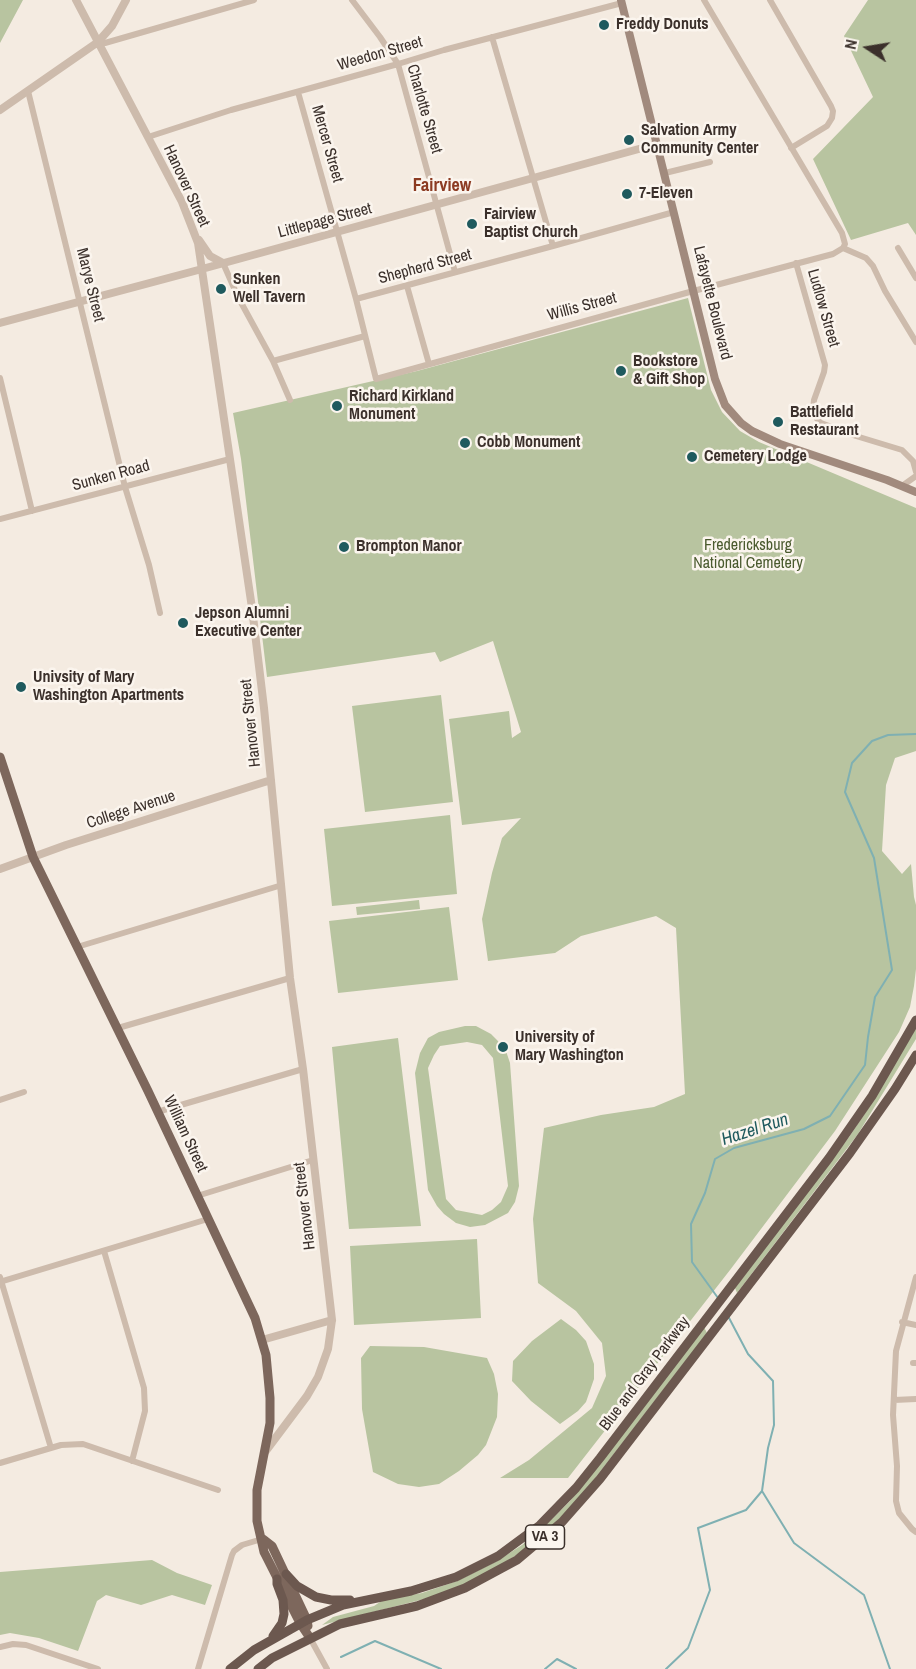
<!DOCTYPE html>
<html>
<head>
<meta charset="utf-8">
<style>
  body { margin:0 }
  #map { position:relative; width:916px; height:1669px; overflow:hidden; background:#f4ebe1; font-family:"Archivo Narrow",sans-serif }
  canvas { display:block }
  .north { position:absolute; left:838px; top:18px; width:60px; height:60px; -webkit-text-stroke:4px #fbf5ee; paint-order:stroke; rotate:282deg; font-size:16px; font-weight:700; line-height:24px; text-align:center; color:#3b302b }
  .north::after { content:''; display:block; margin:auto; width:21px; height:27px; background:#3b302b; clip-path:polygon(50% 0,100% 100%,50% 72%,0 100%) }
</style>
</head>
<body>
<div id="map">
<canvas width="916" height="1669"></canvas>
<div class="north">N</div>
</div>
<script>
const c = document.querySelector('canvas').getContext('2d');
c.lineJoin = 'round';
function fill(path, color) {
  c.fillStyle = color;
  c.fill(path, 'evenodd');
}
function poly(rows) {
  const path = new Path2D();
  for (const r of rows) {
    path.moveTo(r[0], r[1]);
    for (let i = 2; i < r.length; i += 2) path.lineTo(r[i], r[i + 1]);
  }
  return path;
}
function strokePath(path, color, width, dash) {
  c.strokeStyle = color;
  c.lineWidth = width;
  c.lineCap = dash ? 'butt' : 'round';
  c.setLineDash(dash || []);
  c.stroke(path);
}
function label(font, color, halo, rows, align = 'center') {
  c.font = font + ' "Archivo Narrow",sans-serif';
  c.lineWidth = 5;
  c.setLineDash([]);
  c.textBaseline = 'middle';
  c.strokeStyle = halo;
  c.fillStyle = color;
  for (const [text, x, y, turn = 0] of rows) {
    c.save();
    c.translate(x, y);
    c.rotate((+turn || 0) * Math.PI / 180);
    c.textAlign = isNaN(turn) ? turn : align;
    if (halo) c.strokeText(text, 0, 0);
    c.fillText(text, 0, 0);
    c.restore();
  }
}
const green = poly([
  [0,0,23,0,0,43],
  [868,0,916,0,916,235,908,223,851,240,813,159,873,97,844,36],
  [688,298,711,390,722,412,740,431,759,442,916,508,916,751,895,758,886,785,882,851,902,874,911,864,914,897,916,905,916,969,914,986,910,1007,899,1032,835,1131,730,1270,568,1478,500,1478,529,1460,592,1408,606,1376,602,1343,576,1311,538,1283,533,1219,544,1128,601,1115,654,1107,685,1094,676,928,656,916,581,936,555,953,488,961,482,919,492,873,502,838,521,818,462,825,449,719,509,711,512,738,521,732,493,641,440,662,435,652,267,677,241,459,233,413,417,371],
  [441,695,453,802,365,812,352,706],
  [450,815,457,894,332,906,324,829],
  [419,900,420,909,357,915,356,907],
  [449,907,458,980,338,993,329,921],
  [465,1026,476,1026,491,1034,497,1040,506,1051,510,1063,519,1186,515,1202,508,1213,485,1225,470,1227,456,1223,444,1214,437,1206,428,1190,415,1073,420,1053,428,1038,439,1032],
  [467,1042,482,1045,493,1058,508,1186,501,1202,492,1210,482,1215,456,1210,446,1199,428,1068,434,1055,440,1046],
  [916,1028,916,1039,858,1134,737,1293,735,1288,849,1137,870,1106],
  [398,1038,421,1226,349,1229,332,1047],
  [477,1239,481,1318,354,1325,350,1246],
  [561,1319,576,1330,586,1341,594,1364,594,1379,586,1402,578,1411,560,1424,531,1401,512,1381,513,1361,532,1341],
  [704,1327,707,1333,579,1499,569,1510,524,1550,499,1566,469,1582,436,1596,322,1625,333,1617,374,1606,383,1600,422,1593,457,1581,497,1561,522,1545,546,1525,570,1501],
  [370,1346,424,1347,487,1358,494,1374,498,1394,497,1417,486,1445,478,1455,459,1471,439,1484,419,1487,398,1484,373,1472,362,1409,361,1358],
  [152,1560,177,1573,212,1585,205,1605,172,1595,141,1605,106,1595,97,1601,78,1651,39,1638,10,1633,0,1635,0,1572]
]);
const stream = poly([
  [718,1298,692,1262,691,1224,705,1193,715,1159,734,1148,804,1129,830,1116,865,1065,868,1037,875,997,892,970,874,858,845,792,852,763,872,741,888,735,916,734],
  [728,1316,748,1354,773,1381,774,1425,768,1448,762,1491,794,1543,864,1595,890,1669],
  [341,1657,375,1641,441,1669],
  [545,1669,557,1659,576,1669],
  [666,1669,688,1648,710,1590,698,1528,746,1510,762,1491]
]);
const minor = poly([
  [352,0,380,37,398,64,455,272],
  [770,0,831,106,833,111,832,118,827,126,791,148],
  [492,37,553,246],
  [98,42,105,43,254,0],
  [28,91,125,487,149,565,160,613],
  [298,92,356,299,376,379,686,293,833,254,843,248,845,244,842,233,704,0],
  [148,137,231,110,398,64,444,50,622,3],
  [665,173,710,162],
  [843,248,866,258,873,266,885,291,916,342],
  [898,248,916,278],
  [223,263,238,297,273,361,290,400],
  [796,263,825,365,824,372,814,400,813,409,817,419,821,423,856,436,902,450,913,461,916,472],
  [407,286,429,364],
  [356,299,553,246,674,212],
  [273,361,365,336],
  [0,378,32,511],
  [902,486,916,476],
  [0,519,230,459],
  [77,947,282,885],
  [118,1028,290,978],
  [0,1100,24,1092],
  [157,1112,303,1069],
  [197,1196,313,1160],
  [104,1251,144,1388,145,1411,132,1461],
  [0,1277,51,1448],
  [916,1277,896,1351,893,1415,897,1466,896,1501,899,1513,912,1529,916,1532],
  [0,1282,208,1219],
  [902,1322,916,1325],
  [913,1363,916,1363],
  [894,1400,916,1399],
  [0,1463,61,1445,83,1444,218,1490],
  [310,1638,327,1669],
  [0,1647,13,1644,26,1645,98,1669],
  [198,1669,232,1555,234,1551,242,1545,262,1539]
]);
const tertiary = poly([
  [76,0,182,202,198,243,252,608,264,708,290,978,303,1069,332,1320,328,1349,318,1377,307,1396,265,1452],
  [0,110,98,42,112,26,126,0],
  [199,240,210,256,223,263],
  [0,323,202,269,657,144],
  [0,869,66,845,271,780],
  [262,1340,332,1320]
]);
const secondary = poly([
  [621,0,715,379,725,405,741,423,752,431,780,444,887,480,916,492]
]);
const primary = poly([
  [0,757,33,857,148,1091,255,1318,266,1355,270,1398,270,1423,257,1490,257,1521,264,1552,300,1623,310,1638],
  [263,1539,272,1546,307,1620,308,1626]
]);
const trunk = poly([
  [286,1574,297,1586,316,1597,331,1600,350,1600],
  [273,1636,282,1623,284,1614,283,1600,277,1584,277,1579],
  [230,1669,254,1650,307,1620,343,1605,411,1591,456,1577,498,1556,540,1525,576,1488,600,1458,829,1158,872,1096,916,1020],
  [258,1669,272,1658,340,1624,417,1606,465,1588,517,1560,562,1522,600,1479,850,1153,895,1089,916,1055]
]);
const markers = [
  [604,25,6,"#1f5a5e"],
  [629,140,6,"#1f5a5e"],
  [627,194,6,"#1f5a5e"],
  [472,224,6,"#1f5a5e"],
  [221,289,6,"#1f5a5e"],
  [621,371,6,"#1f5a5e"],
  [337,406,6,"#1f5a5e"],
  [778,422,6,"#1f5a5e"],
  [465,443,6,"#1f5a5e"],
  [692,457,6,"#1f5a5e"],
  [344,547,6,"#1f5a5e"],
  [183,623,6,"#1f5a5e"],
  [21,687,6,"#1f5a5e"],
  [503,1047,6,"#1f5a5e"]
];
const shields = [
  [545,1537,39]
];
const shieldNames = [
  ["VA 3",545,1537]
];
const poiNames = [
  ["Freddy Donuts",616,25],
  ["Salvation Army",641,131],
  ["Community Center",641,149],
  ["7-Eleven",639,194],
  ["Fairview",484,215],
  ["Baptist Church",484,233],
  ["Sunken",233,280],
  ["Well Tavern",233,298],
  ["Bookstore",633,362],
  ["& Gift Shop",633,380],
  ["Richard Kirkland",349,397],
  ["Monument",349,415],
  ["Battlefield",790,413],
  ["Restaurant",790,431],
  ["Cobb Monument",477,443],
  ["Cemetery Lodge",704,457],
  ["Brompton Manor",356,547],
  ["Jepson Alumni",195,614],
  ["Executive Center",195,632],
  ["Univsity of Mary",33,678],
  ["Washington Apartments",33,696],
  ["University of",515,1038],
  ["Mary Washington",515,1056]
];
const streetNames = [
  ["Weedon Street",380,54,-16],
  ["Charlotte Street",424,109,74],
  ["Mercer Street",327,144,74],
  ["Hanover Street",186,186,65],
  ["Littlepage Street",325,221,-15],
  ["Shepherd Street",425,267,-15],
  ["Marye Street",90,285,76],
  ["Lafayette Boulevard",712,303,76],
  ["Willis Street",582,307,-15],
  ["Ludlow Street",823,308,74],
  ["Sunken Road",111,476,-15],
  ["Hanover Street",251,723,-96],
  ["College Avenue",131,810,-18],
  ["William Street",185,1134,65],
  ["Hanover Street",305,1206,-97],
  ["Blue and Gray Parkway",645,1374,-53]
];
const parkNames = [
  ["Fredericksburg",748,546],
  ["National Cemetery",748,564]
];
const neighbourhoodNames = [
  ["Fairview",442,186]
];
const waterNames = [
  ["Hazel Run",755,1130,-18]
];
fill(green, '#b8c4a0');
strokePath(stream, '#7fb0b2', 2);
strokePath(minor, '#cdbbac', 6);
strokePath(tertiary, '#cdbbac', 8);
strokePath(secondary, '#a18a7d', 8);
strokePath(primary, '#7d675c', 9);
strokePath(trunk, '#6c584f', 9);
for (const [x, y, r, color] of markers) {
  const dot = new Path2D();
  dot.arc(x, y, r, 0, 2 * Math.PI);
  c.fillStyle = color;
  c.fill(dot);
  strokePath(dot, '#fbf5ee', 2);
}
for (const [x, y, w] of shields) {
  const box = new Path2D();
  box.roundRect(x - w / 2, y - 12, w, 24, 4.5);
  c.fillStyle = '#fbf5ee';
  c.fill(box);
  strokePath(box, '#3b302b', 1.5);
}
label('bold 15px', '#3b302b', null, shieldNames);
label('bold 16px', '#3b302b', '#fbf5ee', poiNames, 'left');
label('16px', '#3b302b', '#fbf5ee', streetNames);
label('16px', '#4a5a2e', '#fbf5ee', parkNames);
label('bold 18px', '#8c3b22', '#fbf5ee', neighbourhoodNames);
label('italic 18px', '#1f5a5e', '#fbf5ee', waterNames);
</script>
</body>
</html>
